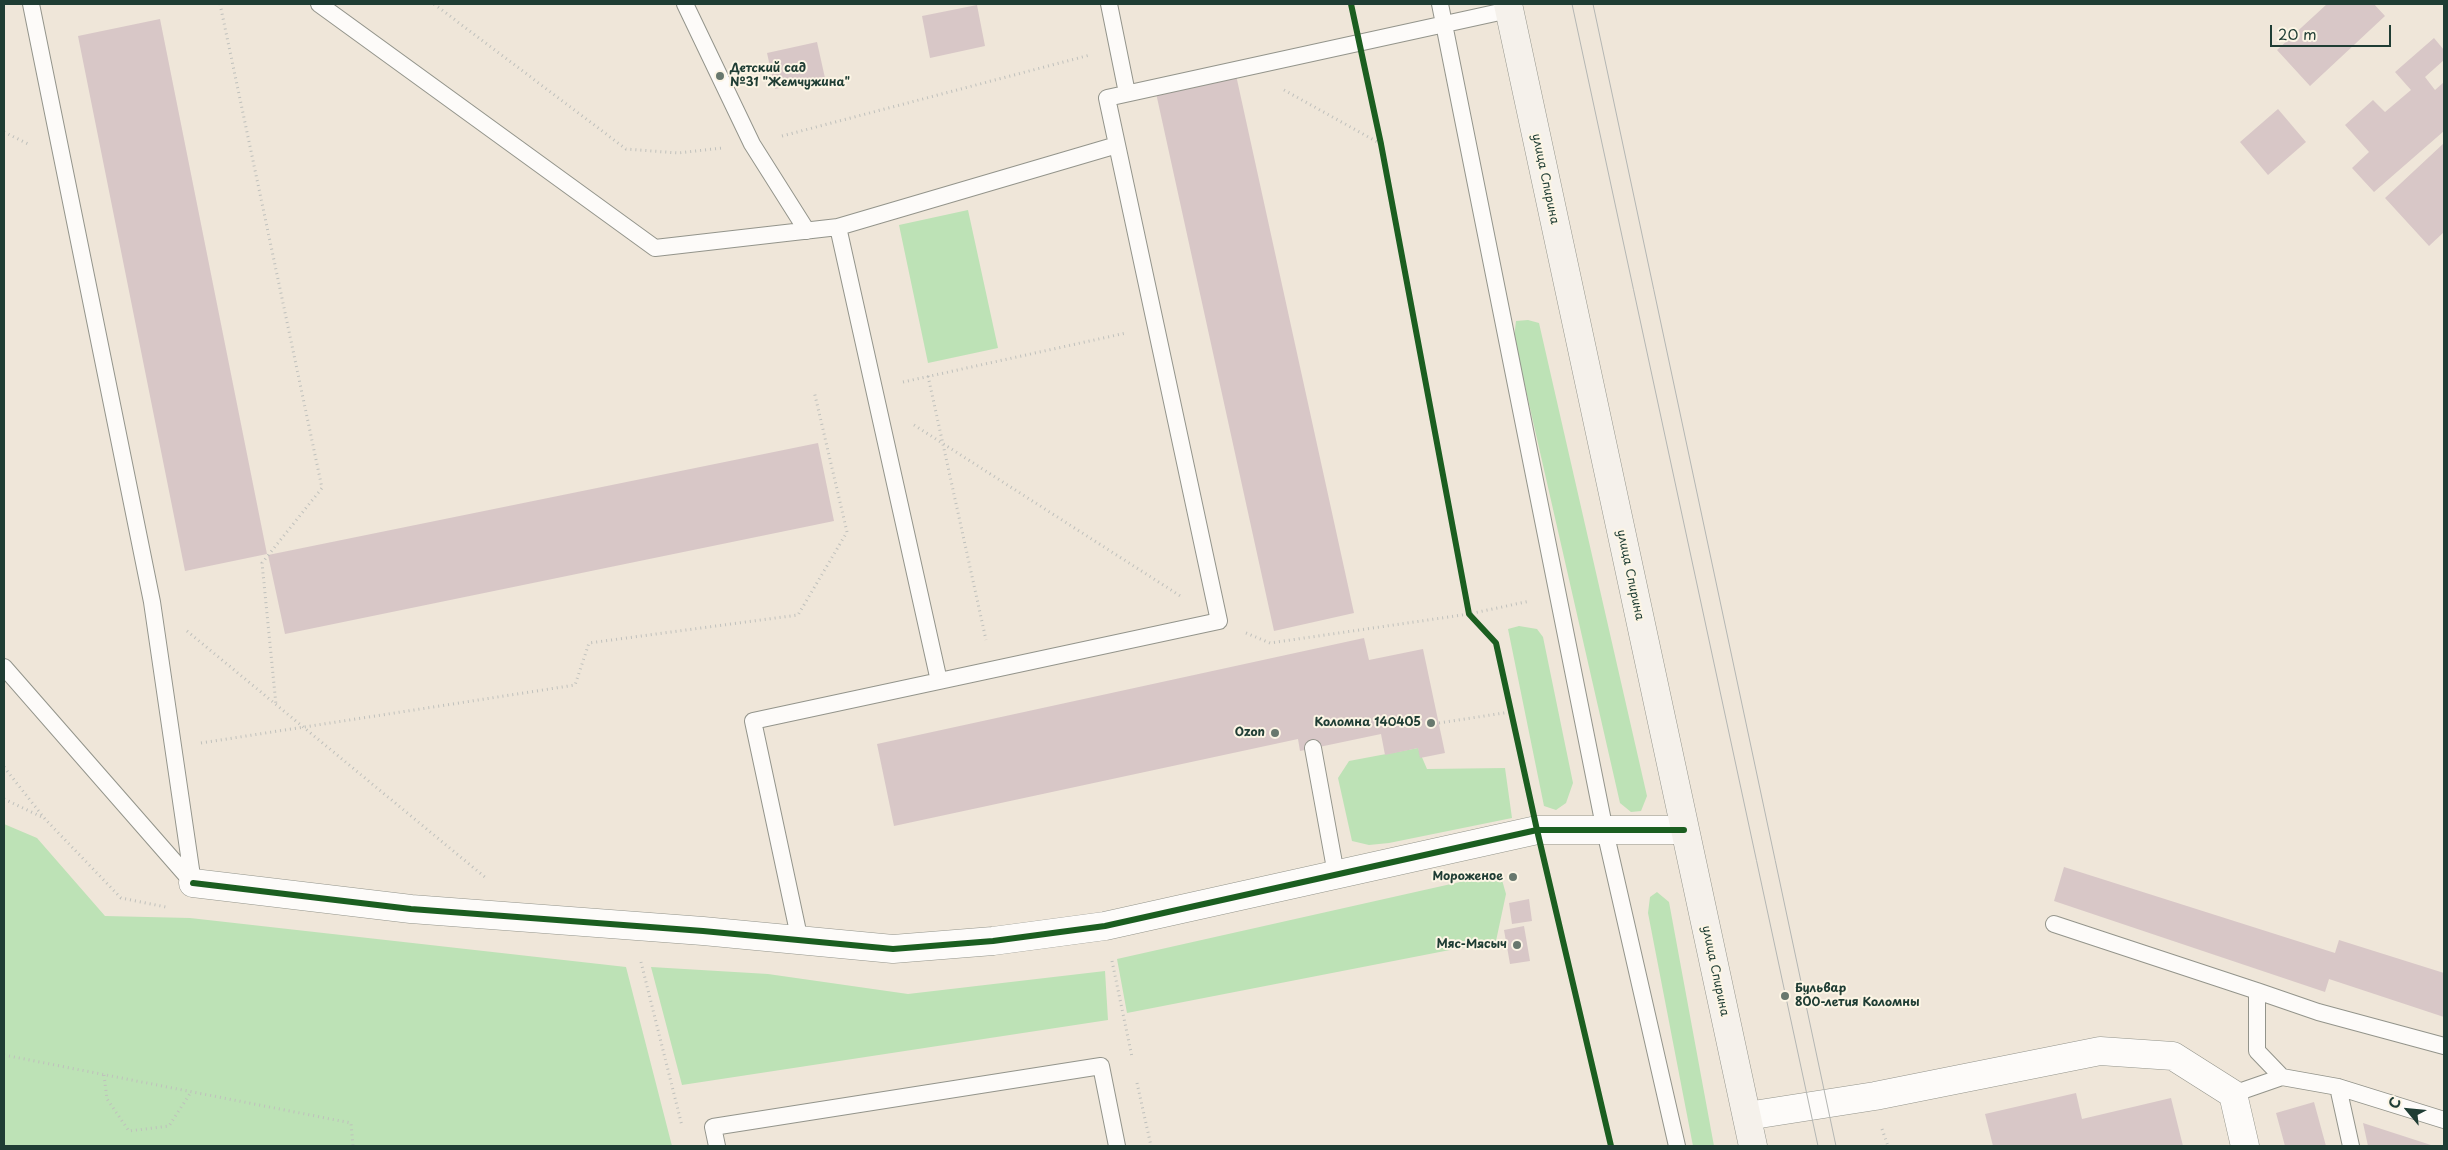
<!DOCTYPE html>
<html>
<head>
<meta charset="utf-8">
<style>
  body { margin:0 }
  #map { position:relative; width:2448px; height:1150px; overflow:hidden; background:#efe6d9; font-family:"Playpen Sans",sans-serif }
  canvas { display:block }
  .frame { position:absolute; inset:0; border:5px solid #1f3d34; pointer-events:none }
  .north { position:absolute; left:2383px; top:1085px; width:50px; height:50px; -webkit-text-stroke:4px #fcf5e5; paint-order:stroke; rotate:298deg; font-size:14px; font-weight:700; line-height:20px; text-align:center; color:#1f3d34 }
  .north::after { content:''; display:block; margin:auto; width:18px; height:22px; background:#1f3d34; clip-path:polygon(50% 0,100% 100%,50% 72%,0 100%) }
  .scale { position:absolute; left:2270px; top:25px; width:121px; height:22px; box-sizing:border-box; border:2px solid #1f3d34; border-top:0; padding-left:6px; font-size:15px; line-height:18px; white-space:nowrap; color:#1f3d34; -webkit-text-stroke:4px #fcf5e5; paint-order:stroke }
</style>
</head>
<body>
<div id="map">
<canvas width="2448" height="1150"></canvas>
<div class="frame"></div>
<div class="north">С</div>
<div class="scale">20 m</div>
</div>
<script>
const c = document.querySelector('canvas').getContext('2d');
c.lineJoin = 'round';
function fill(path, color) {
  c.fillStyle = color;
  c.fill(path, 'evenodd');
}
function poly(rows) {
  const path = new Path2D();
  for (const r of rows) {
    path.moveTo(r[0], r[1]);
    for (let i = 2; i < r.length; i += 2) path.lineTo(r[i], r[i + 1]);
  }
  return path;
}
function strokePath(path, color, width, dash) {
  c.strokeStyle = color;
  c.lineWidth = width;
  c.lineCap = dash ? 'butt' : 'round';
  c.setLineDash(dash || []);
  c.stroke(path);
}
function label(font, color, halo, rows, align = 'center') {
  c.font = font + ' "Playpen Sans",sans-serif';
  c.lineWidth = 4;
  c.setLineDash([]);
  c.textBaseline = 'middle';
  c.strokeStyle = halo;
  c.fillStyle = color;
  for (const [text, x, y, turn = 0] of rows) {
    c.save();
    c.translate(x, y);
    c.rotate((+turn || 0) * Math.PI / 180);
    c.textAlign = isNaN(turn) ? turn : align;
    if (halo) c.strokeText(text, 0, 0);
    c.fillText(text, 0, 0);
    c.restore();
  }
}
const green = poly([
  [968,210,998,348,928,363,899,225],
  [1528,320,1539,323,1647,796,1641,811,1631,812,1620,803,1514,338,1516,321],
  [1519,626,1537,629,1543,637,1573,783,1566,803,1556,810,1544,806,1508,629],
  [1418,748,1427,769,1505,768,1512,818,1389,843,1369,845,1352,841,1338,778,1349,761],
  [4,824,37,838,105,916,190,918,626,967,672,1146,4,1146],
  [1500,873,1506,894,1496,941,1127,1013,1117,959],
  [1657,892,1669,902,1714,1146,1693,1146,1648,913,1650,897],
  [651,967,768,974,908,994,1105,971,1108,1020,682,1085]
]);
const building = poly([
  [2327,4,2374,4,2385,16,2310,86,2277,50],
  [977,5,985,46,930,58,922,16],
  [160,19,267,554,185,571,78,36],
  [2434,38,2444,50,2444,60,2425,77,2435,90,2444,82,2444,131,2374,192,2352,168,2369,152,2345,125,2373,100,2385,112,2411,90,2395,72],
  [817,42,825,78,775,89,767,53],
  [1236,75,1354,613,1274,631,1156,93],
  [2278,109,2306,142,2268,175,2240,142],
  [2444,143,2444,232,2429,246,2385,198],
  [818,443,834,521,285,634,268,555],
  [1364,638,1369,660,1423,649,1445,753,1420,758,1418,748,1385,755,1381,734,1300,751,1298,739,894,826,877,744],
  [2064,867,2335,953,2339,940,2444,973,2444,1017,2329,979,2325,992,2054,901],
  [1529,899,1532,921,1512,924,1509,903],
  [1524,926,1530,961,1510,964,1504,930],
  [2076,1093,2082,1119,2171,1098,2183,1146,1993,1146,1985,1114],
  [2314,1102,2326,1146,2285,1146,2276,1113],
  [2363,1123,2434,1146,2368,1146]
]);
const path = poly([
  [220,4,322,488,262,563,276,705],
  [434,4,626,149,678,153,722,148],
  [1284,90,1381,144],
  [4,132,28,144],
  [782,136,1090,55],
  [928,376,986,640],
  [903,382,1126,333],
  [914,425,1182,597],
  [187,631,486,878],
  [1246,633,1270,643,1469,614,1530,601],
  [1439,723,1510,712],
  [201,743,575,685,589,643,798,615,847,532,814,391],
  [4,767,45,819,121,898,166,907],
  [4,799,44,818],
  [1112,961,1132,1057],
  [641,962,682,1126],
  [4,1055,351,1123,353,1146],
  [104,1075,107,1099,129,1131,169,1126,191,1092],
  [1137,1083,1151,1146],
  [1882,1129,1888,1146],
  [4,1145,9,1146]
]);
const service = poly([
  [319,4,655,248,838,227,1117,145],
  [685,4,752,144,807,231],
  [1109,4,1127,93],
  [1440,4,1605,831,1677,1146],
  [838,227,939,681],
  [4,667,193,883,152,602,31,4],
  [1313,748,1336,874],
  [2054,924,2257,991],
  [800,941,753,721,1219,621,1107,98,1509,10],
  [2282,1077,2257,1051,2257,991,2318,1012,2444,1046],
  [2338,1087,2351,1146],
  [2233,1094,2282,1077,2338,1087,2444,1120],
  [717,1146,713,1127,1101,1066,1117,1146]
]);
const minor = poly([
  [193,883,411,909,703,931,893,949,993,941,1105,926,1537,830,1684,830],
  [1747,1116,1875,1096,2100,1051,2173,1056,2233,1094,2245,1146]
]);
const secondary = poly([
  [1508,4,1753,1146]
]);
const tram = poly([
  [1572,4,1818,1146],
  [1593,4,1836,1146]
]);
const cycleway = poly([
  [1351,4,1381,144,1469,614,1496,643,1537,830,1611,1146],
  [193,883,411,909,703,931,893,949,993,941,1105,926,1537,830,1684,830]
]);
const markers = [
  [720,76,5,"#68786e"],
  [1431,723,5,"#68786e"],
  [1275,733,5,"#68786e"],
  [1513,877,5,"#68786e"],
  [1517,945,5,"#68786e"],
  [1785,996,5,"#68786e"]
];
const poiNames = [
  ["Детский сад",730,69,"left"],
  ["№31 \"Жемчужина\"",730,83,"left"],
  ["Коломна 140405",1421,723],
  ["Ozon",1265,733],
  ["Мороженое",1503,877],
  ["Мяс-Мясыч",1507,945],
  ["Бульвар",1795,989,"left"],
  ["800-летия Коломны",1795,1003,"left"]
];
const streetNames = [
  ["улица Спирина",1545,179,78],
  ["улица Спирина",1630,575,78],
  ["улица Спирина",1715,971,78]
];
fill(green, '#bde2b6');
fill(building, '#d8c7c7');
strokePath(service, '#93948b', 18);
strokePath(minor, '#93948b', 29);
strokePath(secondary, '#93948b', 29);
strokePath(path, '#bfc0bc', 3, [1, 4]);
strokePath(service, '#fdfbf9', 16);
strokePath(minor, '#fdfbf9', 28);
strokePath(secondary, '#f5f1eb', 28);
strokePath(tram, '#b4b6b3', 1);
strokePath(cycleway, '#1b5e20', 6);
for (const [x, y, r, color] of markers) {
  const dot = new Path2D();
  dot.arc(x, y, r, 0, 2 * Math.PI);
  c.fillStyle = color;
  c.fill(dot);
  strokePath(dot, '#fcf5e5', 2);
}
label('bold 12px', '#1f3d34', '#fcf5e5', poiNames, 'right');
label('12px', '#1f3d34', '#fcf5e5', streetNames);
</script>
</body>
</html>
